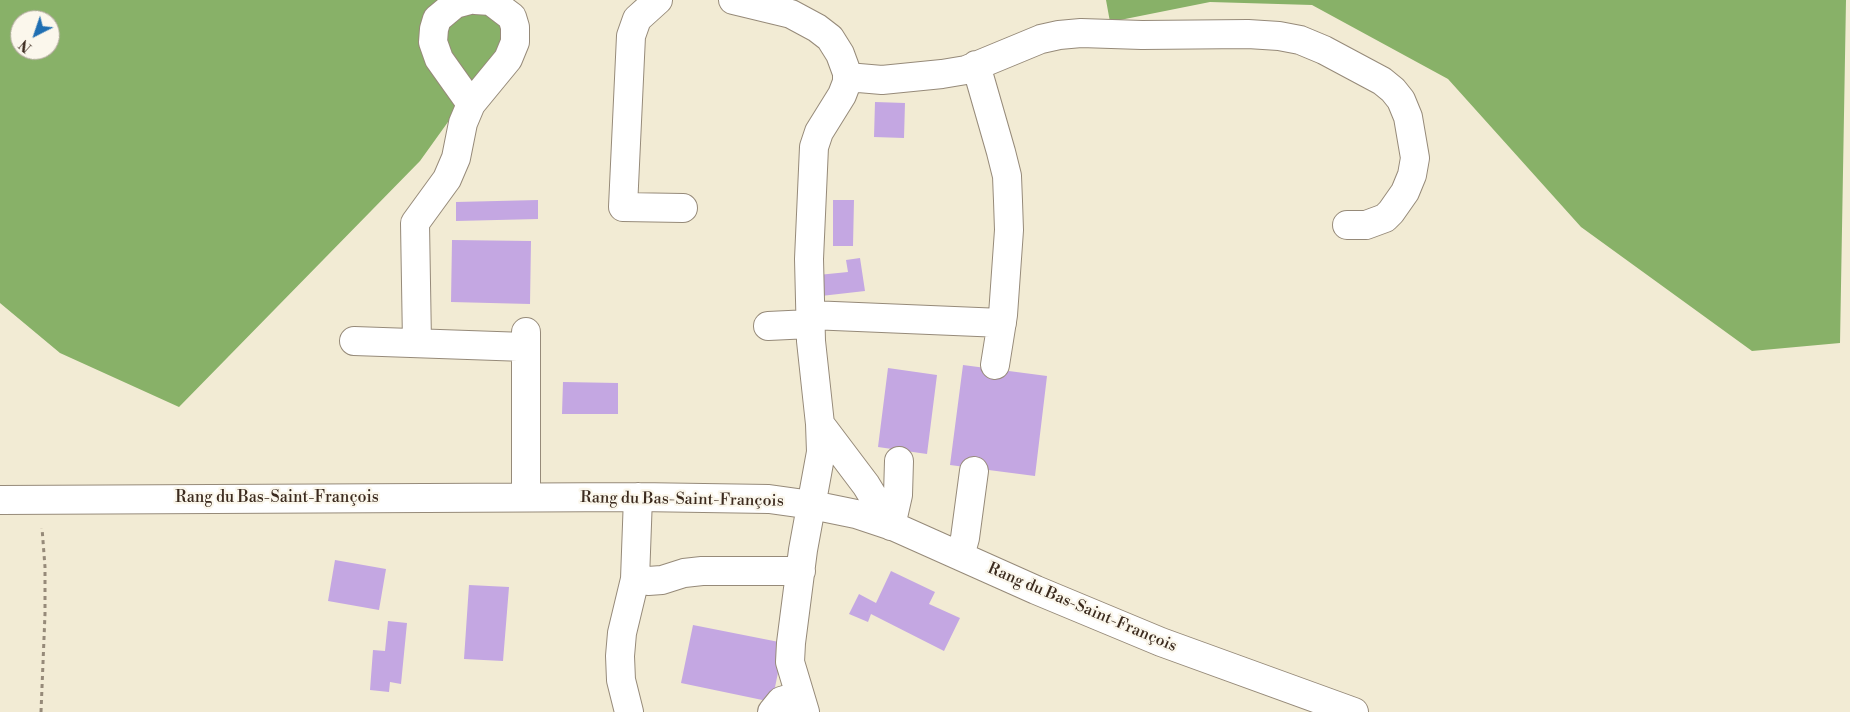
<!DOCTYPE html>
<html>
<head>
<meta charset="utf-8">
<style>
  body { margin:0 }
  #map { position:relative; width:1850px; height:712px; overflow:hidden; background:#f2ebd4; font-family:"Libre Bodoni",serif }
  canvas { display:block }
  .north { position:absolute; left:10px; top:10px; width:50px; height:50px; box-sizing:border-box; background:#fbf7ec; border:1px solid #aea59a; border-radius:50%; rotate:221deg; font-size:14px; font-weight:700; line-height:20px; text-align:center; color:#3b2a1e }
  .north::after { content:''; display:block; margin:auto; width:18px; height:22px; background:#1f6fb2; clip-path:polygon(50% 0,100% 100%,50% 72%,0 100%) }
</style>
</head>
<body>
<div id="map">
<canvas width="1850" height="712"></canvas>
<div class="north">N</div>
</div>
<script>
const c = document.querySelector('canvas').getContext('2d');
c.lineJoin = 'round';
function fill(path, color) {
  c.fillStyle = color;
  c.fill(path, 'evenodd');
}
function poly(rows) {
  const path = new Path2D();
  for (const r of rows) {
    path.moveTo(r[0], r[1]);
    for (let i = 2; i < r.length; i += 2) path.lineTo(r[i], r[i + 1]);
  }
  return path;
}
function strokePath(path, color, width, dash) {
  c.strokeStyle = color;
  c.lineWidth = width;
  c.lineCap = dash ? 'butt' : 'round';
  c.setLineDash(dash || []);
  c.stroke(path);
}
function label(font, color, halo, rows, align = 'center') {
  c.font = font + ' "Libre Bodoni",serif';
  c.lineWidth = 4.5;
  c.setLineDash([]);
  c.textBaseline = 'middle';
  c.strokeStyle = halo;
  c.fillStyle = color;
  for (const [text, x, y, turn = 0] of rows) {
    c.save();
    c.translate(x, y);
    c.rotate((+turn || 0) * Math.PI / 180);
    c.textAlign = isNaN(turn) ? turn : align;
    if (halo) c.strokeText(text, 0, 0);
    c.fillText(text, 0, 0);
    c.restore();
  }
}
const forest = poly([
  [0,0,514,0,496,55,420,161,179,407,60,353,0,303],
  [20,20,50,20,50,50,20,50],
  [1106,0,1846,0,1840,343,1752,351,1581,227,1448,79,1312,5,1210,2,1110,22]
]);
const building = poly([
  [875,102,905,103,904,138,874,137],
  [538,200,538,219,456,221,456,202],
  [833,200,854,200,853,246,833,246],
  [452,240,531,241,530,304,451,302],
  [860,258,865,291,821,296,818,275,848,272,846,260],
  [963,365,1047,376,1035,476,950,465],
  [888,368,937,375,927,454,878,447],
  [563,382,618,383,618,414,562,414],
  [335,560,386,569,379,610,328,601],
  [891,571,935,592,929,604,960,618,944,651,871,614,868,622,849,614,859,594,876,603],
  [469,585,509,587,503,661,464,659],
  [388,621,407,623,401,684,390,682,389,692,370,690,373,650,385,651],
  [693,625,784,643,772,702,681,683]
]);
const path = poly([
  [41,712,45,614,45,567,42,528]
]);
const minor = poly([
  [470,0,455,4,437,19,434,29,433,42,439,59,471,104],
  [658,0,637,19,631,36,623,207,683,208],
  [733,0,791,14,817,28,830,38,840,54,847,73,847,82,842,95,819,132,814,147,809,259,811,341,820,424,821,452,803,550,791,643,790,662,805,712],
  [976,65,1001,152,1007,176,1008,201,1009,230,1003,315,995,365],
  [847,77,882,80,942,74,966,70,1041,39,1059,35,1081,33,1142,35,1248,34,1279,36,1300,40,1324,50,1382,81,1393,90,1401,100,1408,117,1415,158,1412,175,1405,192,1391,212,1385,218,1366,225,1347,225],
  [810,315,1002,323],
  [768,326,810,324],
  [526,332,526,496],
  [354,341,525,347],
  [417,343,415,223,447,179,456,158,463,123,471,104,508,59,515,42,515,27,512,17,491,1,475,0],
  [820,424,866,485,891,526],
  [638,497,635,579,648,581,662,580,684,573,702,571,801,571],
  [0,500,638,497,769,499,812,505,856,514,895,527,1036,590,1161,642,1354,712],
  [891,526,898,495,899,461],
  [960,556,965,538,974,471],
  [629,712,621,680,620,656,622,633,635,579],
  [772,712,781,701,791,698,800,697]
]);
const streetNames = [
  ["Rang du Bas-Saint-François",277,498],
  ["Rang du Bas-Saint-François",682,500,1],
  ["Rang du Bas-Saint-François",1082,608,23]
];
fill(forest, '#88b168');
fill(building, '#c4a7e2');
strokePath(minor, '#968a79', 30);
strokePath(path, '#968a79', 3, [4, 4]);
strokePath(minor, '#fff', 28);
label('16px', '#3b2a1e', '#fbf7ec', streetNames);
</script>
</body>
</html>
